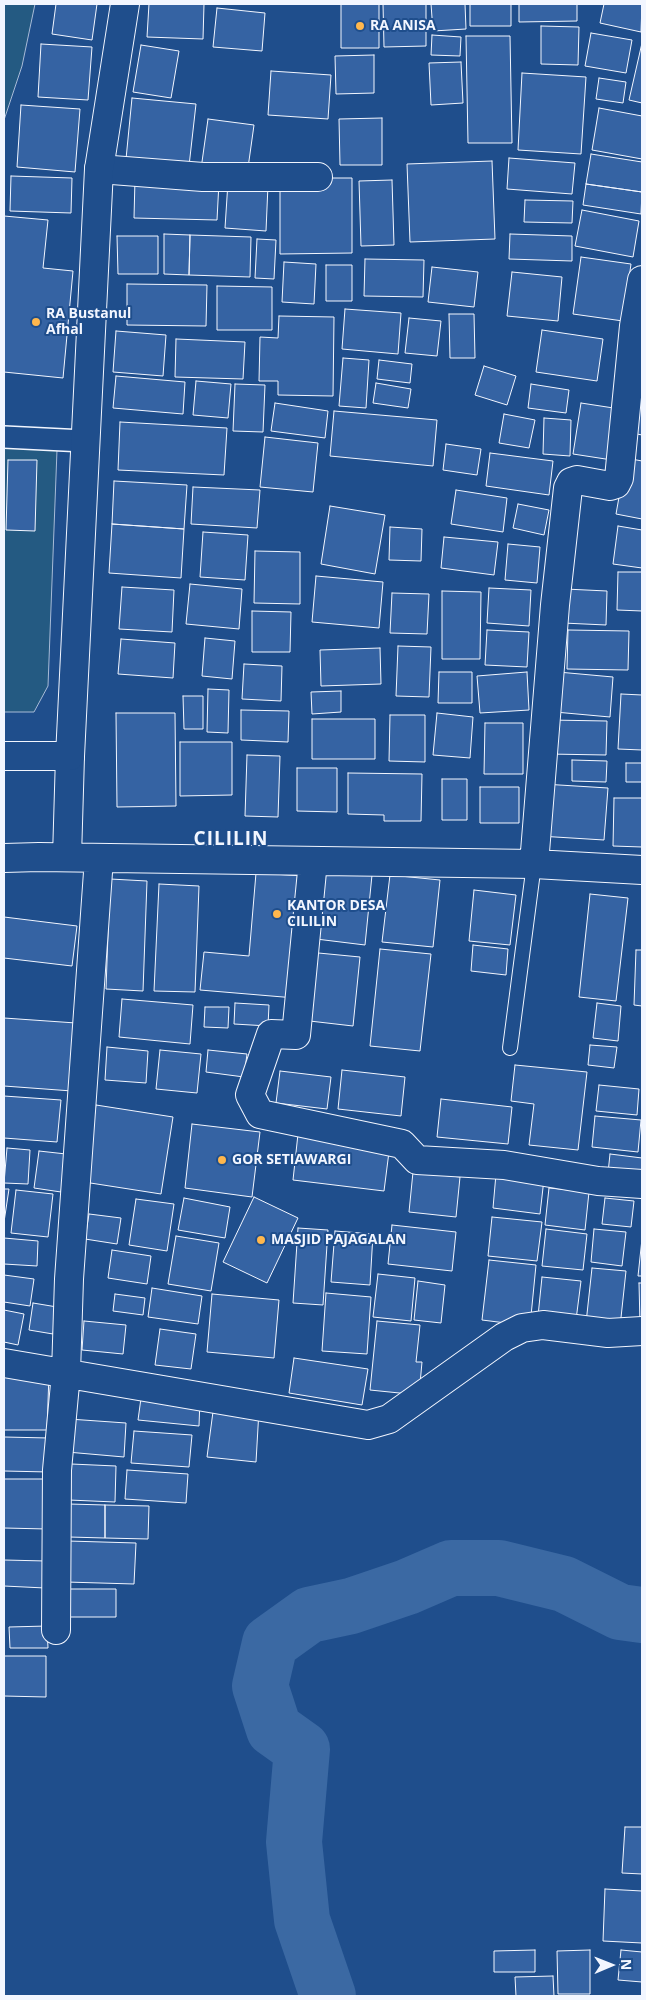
<!DOCTYPE html>
<html>
<head>
<meta charset="utf-8">
<style>
  body { margin:0 }
  #map { position:relative; width:646px; height:2000px; overflow:hidden; background:#1f4e8c; font-family:"Open Sans",sans-serif }
  canvas { display:block }
  .frame { position:absolute; inset:0; border:5px solid #f2f6ff; pointer-events:none }
  .north { position:absolute; left:586px; top:1940px; width:50px; height:50px; -webkit-text-stroke:4px #1f4e8c; paint-order:stroke; rotate:89deg; font-size:14px; font-weight:700; line-height:20px; text-align:center; color:#f2f6ff }
  .north::after { content:''; display:block; margin:auto; width:18px; height:22px; background:#f2f6ff; clip-path:polygon(50% 0,100% 100%,50% 72%,0 100%) }
</style>
</head>
<body>
<div id="map">
<canvas width="646" height="2000"></canvas>
<div class="frame"></div>
<div class="north">N</div>
</div>
<script>
const c = document.querySelector('canvas').getContext('2d');
c.lineJoin = 'round';
function fill(path, color) {
  c.fillStyle = color;
  c.fill(path, 'evenodd');
}
function poly(rows) {
  const path = new Path2D();
  for (const r of rows) {
    path.moveTo(r[0], r[1]);
    for (let i = 2; i < r.length; i += 2) path.lineTo(r[i], r[i + 1]);
  }
  return path;
}
function strokePath(path, color, width, dash) {
  c.strokeStyle = color;
  c.lineWidth = width;
  c.lineCap = dash ? 'butt' : 'round';
  c.setLineDash(dash || []);
  c.stroke(path);
}
function label(font, color, halo, rows, align = 'center') {
  c.font = font + ' "Open Sans",sans-serif';
  c.lineWidth = 4;
  c.setLineDash([]);
  c.textBaseline = 'middle';
  c.strokeStyle = halo;
  c.fillStyle = color;
  for (const [text, x, y, turn = 0] of rows) {
    c.save();
    c.translate(x, y);
    c.rotate((+turn || 0) * Math.PI / 180);
    c.textAlign = isNaN(turn) ? turn : align;
    if (halo) c.strokeText(text, 0, 0);
    c.fillText(text, 0, 0);
    c.restore();
  }
}
const green = poly([
  [4,4,35,4,22,66,4,120,4,4],
  [4,448,57,450,48,686,34,712,4,712,4,448]
]);
const river = poly([
  [328,1996,302,1920,294,1842,302,1749,274,1729,260,1686,270,1643,309,1615,351,1606,407,1587,451,1568,499,1568,564,1584,620,1612,642,1615]
]);
const building = poly([
  [56,4,97,4,92,40,52,34,56,4],
  [149,4,204,4,203,39,147,37,149,4],
  [341,4,379,4,379,48,341,48,341,4],
  [383,4,426,4,426,46,384,47,383,4],
  [431,4,465,4,466,29,433,31,431,4],
  [470,4,511,4,511,26,470,26,470,4],
  [519,4,577,4,577,21,519,22,519,4],
  [604,4,642,4,641,32,600,23,604,4],
  [217,8,265,13,262,51,213,47,217,8],
  [541,26,579,27,578,65,541,64,541,26],
  [591,33,632,40,626,73,585,66,591,33],
  [432,35,461,37,460,56,431,55,432,35],
  [466,36,510,36,512,143,468,143,466,36],
  [642,43,642,103,629,100,642,43],
  [41,44,92,47,88,100,38,97,41,44],
  [141,45,179,51,171,98,133,92,141,45],
  [374,55,374,93,336,94,335,56,374,55],
  [461,62,463,103,431,105,429,63,461,62],
  [271,71,331,75,328,119,268,115,271,71],
  [522,73,586,77,581,154,518,150,522,73],
  [599,78,626,82,623,103,596,99,599,78],
  [132,98,196,104,189,166,126,159,132,98],
  [21,105,80,109,75,172,17,167,21,105],
  [599,108,642,116,642,159,592,150,599,108],
  [382,118,382,165,340,165,339,119,382,118],
  [208,119,254,125,247,175,201,169,208,119],
  [591,154,642,162,642,192,586,184,591,154],
  [509,158,575,163,572,194,507,189,509,158],
  [492,161,495,239,410,242,407,164,492,161],
  [11,176,72,178,71,213,10,211,11,176],
  [280,178,352,178,352,253,280,254,280,178],
  [135,179,219,182,217,220,134,218,135,179],
  [392,180,394,245,361,246,359,181,392,180],
  [228,182,268,185,266,231,225,228,228,182],
  [586,184,642,192,641,214,583,205,586,184],
  [525,200,573,201,572,223,524,222,525,200],
  [582,210,639,221,633,257,575,246,582,210],
  [4,216,48,220,43,268,73,271,63,378,4,372,4,216],
  [164,234,190,235,189,275,164,274,164,234],
  [510,234,572,236,572,261,509,259,510,234],
  [190,235,251,237,250,277,189,275,190,235],
  [117,236,158,236,158,274,118,274,117,236],
  [257,239,276,240,274,279,255,278,257,239],
  [581,257,631,264,623,321,573,314,581,257],
  [365,259,424,260,423,297,364,296,365,259],
  [284,262,316,264,314,304,282,302,284,262],
  [326,265,352,265,352,301,326,301,326,265],
  [432,267,478,272,474,307,428,302,432,267],
  [512,272,562,277,558,321,507,316,512,272],
  [127,284,207,285,206,326,127,325,127,284],
  [217,286,272,287,272,330,217,330,217,286],
  [345,309,401,313,398,354,342,349,345,309],
  [449,314,474,314,475,358,450,358,449,314],
  [279,316,334,317,333,396,278,395,278,381,259,381,260,337,278,338,279,316],
  [409,318,441,321,437,356,405,353,409,318],
  [542,330,603,339,597,381,536,372,542,330],
  [116,331,166,335,163,376,113,372,116,331],
  [176,339,245,342,243,379,175,377,176,339],
  [343,358,369,360,366,408,339,406,343,358],
  [379,360,412,364,410,383,377,379,379,360],
  [484,366,516,376,507,405,475,395,484,366],
  [116,376,185,382,183,414,113,408,116,376],
  [196,381,231,384,228,418,193,415,196,381],
  [376,383,411,389,408,408,373,403,376,383],
  [235,384,265,385,263,432,233,431,235,384],
  [531,384,569,390,566,413,528,408,531,384],
  [275,403,328,411,325,438,271,431,275,403],
  [581,403,620,409,612,460,573,454,581,403],
  [638,407,642,408,642,435,632,433,638,407],
  [334,411,437,420,433,466,330,456,334,411],
  [504,414,535,420,529,448,499,443,504,414],
  [544,418,571,420,570,456,543,454,544,418],
  [120,422,227,428,224,475,118,470,120,422],
  [265,437,318,443,313,492,260,487,265,437],
  [446,444,481,449,477,475,443,470,446,444],
  [490,453,553,461,549,495,486,486,490,453],
  [626,458,642,461,642,519,616,514,626,458],
  [8,460,37,460,35,531,6,530,8,460],
  [114,481,187,485,184,529,112,524,114,481],
  [193,487,260,490,257,528,191,524,193,487],
  [456,490,507,498,503,532,451,524,456,490],
  [518,504,549,510,544,535,513,528,518,504],
  [330,506,385,515,375,574,321,564,330,506],
  [112,524,184,529,181,578,109,573,112,524],
  [618,526,642,530,642,568,613,564,618,526],
  [390,527,422,529,421,561,389,560,390,527],
  [203,532,248,535,245,580,200,577,203,532],
  [444,537,498,542,494,575,441,568,444,537],
  [508,544,540,547,537,583,505,580,508,544],
  [255,551,300,552,300,604,254,603,255,551],
  [618,572,642,572,642,611,617,610,618,572],
  [316,576,383,582,379,628,312,622,316,576],
  [190,584,242,589,239,629,186,624,190,584],
  [122,587,174,590,172,632,119,629,122,587],
  [489,588,531,590,529,626,487,623,489,588],
  [565,589,607,591,606,625,563,623,565,589],
  [442,591,481,592,480,659,442,659,442,591],
  [392,593,429,594,427,634,390,633,392,593],
  [252,611,291,612,290,652,252,652,252,611],
  [487,630,529,632,527,667,485,665,487,630],
  [568,630,629,631,628,670,567,669,568,630],
  [205,638,235,641,232,679,202,676,205,638],
  [121,639,175,643,173,678,118,674,121,639],
  [398,646,431,647,429,697,396,696,398,646],
  [380,648,381,684,321,686,320,650,380,648],
  [244,664,282,666,281,701,242,699,244,664],
  [439,672,472,672,472,703,438,703,439,672],
  [527,672,529,710,480,713,477,676,527,672],
  [558,672,613,677,610,717,555,712,558,672],
  [208,689,229,690,228,733,207,732,208,689],
  [341,691,341,712,312,714,311,692,341,691],
  [621,694,642,695,642,750,618,749,621,694],
  [183,696,203,696,203,729,184,729,183,696],
  [241,710,289,711,288,742,241,740,241,710],
  [116,713,175,713,176,806,117,807,116,713],
  [437,713,473,717,470,758,433,755,437,713],
  [390,715,425,715,425,762,389,761,390,715],
  [312,719,375,719,375,759,312,759,312,719],
  [549,720,607,721,606,755,548,754,549,720],
  [485,723,523,723,523,774,484,774,485,723],
  [180,742,232,742,232,795,180,796,180,742],
  [247,755,280,756,278,817,245,816,247,755],
  [572,760,607,761,606,782,572,781,572,760],
  [626,763,642,763,642,782,626,782,626,763],
  [297,768,337,768,337,812,297,811,297,768],
  [348,773,422,774,421,821,384,821,384,815,348,814,348,773],
  [442,779,467,779,467,820,442,820,442,779],
  [543,784,608,788,604,840,539,836,543,784],
  [480,787,519,787,519,823,480,823,480,787],
  [614,798,642,798,642,847,613,846,614,798],
  [315,869,372,875,365,945,308,938,315,869],
  [256,873,305,876,295,998,200,990,204,952,249,956,256,873],
  [390,875,440,880,433,947,382,942,390,875],
  [110,879,147,881,143,991,106,989,110,879],
  [159,884,199,886,195,992,154,991,159,884],
  [474,890,516,895,510,945,469,941,474,890],
  [590,894,628,898,616,1001,579,997,590,894],
  [4,917,77,926,72,966,4,958,4,917],
  [473,945,508,949,506,975,471,971,473,945],
  [380,949,431,954,420,1051,370,1046,380,949],
  [636,950,642,950,642,1006,634,1005,636,950],
  [308,952,360,957,353,1026,301,1020,308,952],
  [122,999,193,1005,190,1044,119,1037,122,999],
  [235,1003,269,1005,268,1026,234,1024,235,1003],
  [597,1003,621,1006,618,1041,593,1038,597,1003],
  [205,1007,229,1007,228,1028,204,1027,205,1007],
  [4,1018,76,1023,72,1091,4,1086,4,1018],
  [590,1045,617,1047,614,1068,588,1065,590,1045],
  [107,1047,148,1051,146,1083,105,1080,107,1047],
  [160,1050,201,1054,197,1093,156,1089,160,1050],
  [208,1050,247,1054,244,1077,206,1072,208,1050],
  [515,1065,587,1072,578,1150,529,1145,534,1104,511,1101,515,1065],
  [342,1070,405,1077,401,1116,338,1109,342,1070],
  [280,1071,331,1077,327,1109,276,1103,280,1071],
  [599,1085,639,1089,637,1115,596,1111,599,1085],
  [4,1096,61,1100,57,1142,4,1138,4,1096],
  [441,1099,512,1107,508,1144,437,1137,441,1099],
  [96,1105,173,1117,161,1194,84,1182,96,1105],
  [595,1116,641,1120,638,1152,592,1147,595,1116],
  [192,1124,260,1132,252,1197,185,1188,192,1124],
  [298,1134,390,1144,384,1191,293,1180,298,1134],
  [7,1148,30,1150,28,1184,4,1183,7,1148],
  [39,1151,66,1154,61,1192,34,1188,39,1151],
  [610,1154,642,1158,642,1173,608,1173,610,1154],
  [413,1172,460,1177,456,1217,409,1212,413,1172],
  [496,1174,544,1179,540,1214,493,1208,496,1174],
  [549,1188,589,1192,585,1230,545,1225,549,1188],
  [4,1189,9,1189,4,1222,4,1189],
  [16,1190,53,1194,48,1237,11,1233,16,1190],
  [254,1197,298,1218,267,1283,223,1262,254,1197],
  [184,1198,230,1207,225,1238,178,1230,184,1198],
  [605,1198,634,1201,631,1227,602,1224,605,1198],
  [136,1199,174,1204,167,1251,129,1245,136,1199],
  [89,1214,121,1218,117,1244,85,1239,89,1214],
  [492,1217,542,1222,537,1261,488,1256,492,1217],
  [392,1225,456,1232,452,1271,388,1264,392,1225],
  [298,1228,328,1230,323,1305,293,1303,298,1228],
  [546,1229,587,1234,583,1270,542,1266,546,1229],
  [594,1229,626,1232,622,1266,591,1262,594,1229],
  [335,1231,373,1234,370,1285,331,1282,335,1231],
  [176,1236,219,1243,211,1291,168,1284,176,1236],
  [4,1238,38,1241,37,1266,4,1264,4,1238],
  [642,1239,642,1276,638,1276,642,1239],
  [112,1250,151,1256,147,1284,108,1278,112,1250],
  [489,1260,536,1265,530,1326,482,1320,489,1260],
  [592,1268,626,1271,620,1327,586,1323,592,1268],
  [378,1274,415,1278,411,1321,373,1317,378,1274],
  [4,1275,34,1279,30,1306,4,1302,4,1275],
  [542,1277,581,1281,576,1320,538,1316,542,1277],
  [418,1281,445,1285,441,1323,414,1320,418,1281],
  [639,1283,642,1283,642,1324,640,1324,639,1283],
  [152,1288,202,1296,198,1324,148,1317,152,1288],
  [326,1293,371,1297,367,1354,322,1351,326,1293],
  [115,1294,145,1298,143,1315,113,1311,115,1294],
  [212,1294,279,1300,274,1358,207,1352,212,1294],
  [33,1303,57,1307,53,1334,29,1330,33,1303],
  [4,1310,24,1314,18,1345,4,1342,4,1310],
  [84,1321,126,1325,123,1354,82,1350,84,1321],
  [377,1321,420,1325,416,1362,422,1362,419,1395,370,1390,377,1321],
  [160,1329,196,1334,191,1369,155,1365,160,1329],
  [294,1358,368,1369,362,1405,289,1393,294,1358],
  [4,1373,49,1374,47,1430,4,1430,4,1373],
  [142,1391,200,1399,199,1426,138,1420,142,1391],
  [214,1404,259,1410,256,1462,207,1457,214,1404],
  [69,1419,126,1423,124,1457,67,1452,69,1419],
  [134,1431,192,1435,189,1467,131,1463,134,1431],
  [4,1437,49,1438,49,1472,4,1471,4,1437],
  [71,1464,116,1466,115,1502,69,1500,71,1464],
  [127,1470,188,1474,186,1503,125,1499,127,1470],
  [4,1479,48,1479,47,1529,4,1528,4,1479],
  [69,1504,105,1505,105,1538,69,1537,69,1504],
  [105,1505,149,1506,148,1539,105,1538,105,1505],
  [68,1541,136,1543,134,1584,66,1582,68,1541],
  [4,1560,46,1561,45,1588,4,1586,4,1560],
  [63,1589,116,1589,116,1617,63,1617,63,1589],
  [47,1626,48,1648,10,1648,9,1627,47,1626],
  [4,1656,46,1656,46,1697,4,1696,4,1656],
  [625,1827,642,1827,642,1874,622,1873,625,1827],
  [605,1889,642,1891,642,1943,603,1941,605,1889],
  [535,1950,535,1972,494,1972,494,1951,535,1950],
  [590,1950,590,1994,558,1994,557,1951,590,1950],
  [621,1950,642,1952,642,1982,618,1980,621,1950],
  [553,1976,554,1996,516,1996,515,1977,553,1976]
]);
const service = poly([
  [510,1048,534,864]
]);
const pedestrian = poly([
  [4,437,84,441]
]);
const minor = poly([
  [99,169,203,177,318,177],
  [67,857,70,756],
  [4,858,39,857,534,864,642,870],
  [313,861,296,1035,271,1034,250,1095,260,1114,402,1144,417,1160,504,1165,598,1181,642,1184],
  [534,864,555,605,568,488,571,482,577,480,610,486,616,484,619,478,634,326,642,280],
  [4,1363,368,1425,389,1419,504,1337,522,1328,543,1325,608,1333,642,1331],
  [56,1630,57,1470,66,1373,69,1279,99,858]
]);
const secondary = poly([
  [4,756,70,756,99,169,125,4]
]);
const markers = [
  [360,26,5,"#ffb74d"],
  [36,322,5,"#ffb74d"],
  [277,914,5,"#ffb74d"],
  [222,1160,5,"#ffb74d"],
  [261,1240,5,"#ffb74d"]
];
const poiNames = [
  ["RA ANISA",370,26],
  ["RA Bustanul",46,314],
  ["Afhal",46,330],
  ["KANTOR DESA",287,906],
  ["CILILIN",287,922],
  ["GOR SETIAWARGI",232,1160],
  ["MASJID PAJAGALAN",271,1240]
];
const districtNames = [
  ["CILILIN",231,840]
];
fill(green, '#245a82');
strokePath(green, '#a8bbd7', 1);
strokePath(river, '#3b69a3', 56);
fill(building, '#3563a3');
strokePath(building, '#f2f6ff', 1);
strokePath(service, '#f2f6ff', 16);
strokePath(pedestrian, '#f2f6ff', 24);
strokePath(minor, '#f2f6ff', 30);
strokePath(secondary, '#f2f6ff', 30);
strokePath(service, '#1f4e8c', 14);
strokePath(pedestrian, '#1f4e8c', 21);
strokePath(minor, '#1f4e8c', 28);
strokePath(secondary, '#1f4e8c', 28);
for (const [x, y, r, color] of markers) {
  const dot = new Path2D();
  dot.arc(x, y, r, 0, 2 * Math.PI);
  c.fillStyle = color;
  c.fill(dot);
  strokePath(dot, '#1f4e8c', 2);
}
label('bold 14px', '#f2f6ff', '#1f4e8c', poiNames, 'left');
c.letterSpacing = '1px';
label('bold 19px', '#f2f6ff', '#1f4e8c', districtNames);
c.letterSpacing = '0px';
</script>
</body>
</html>
